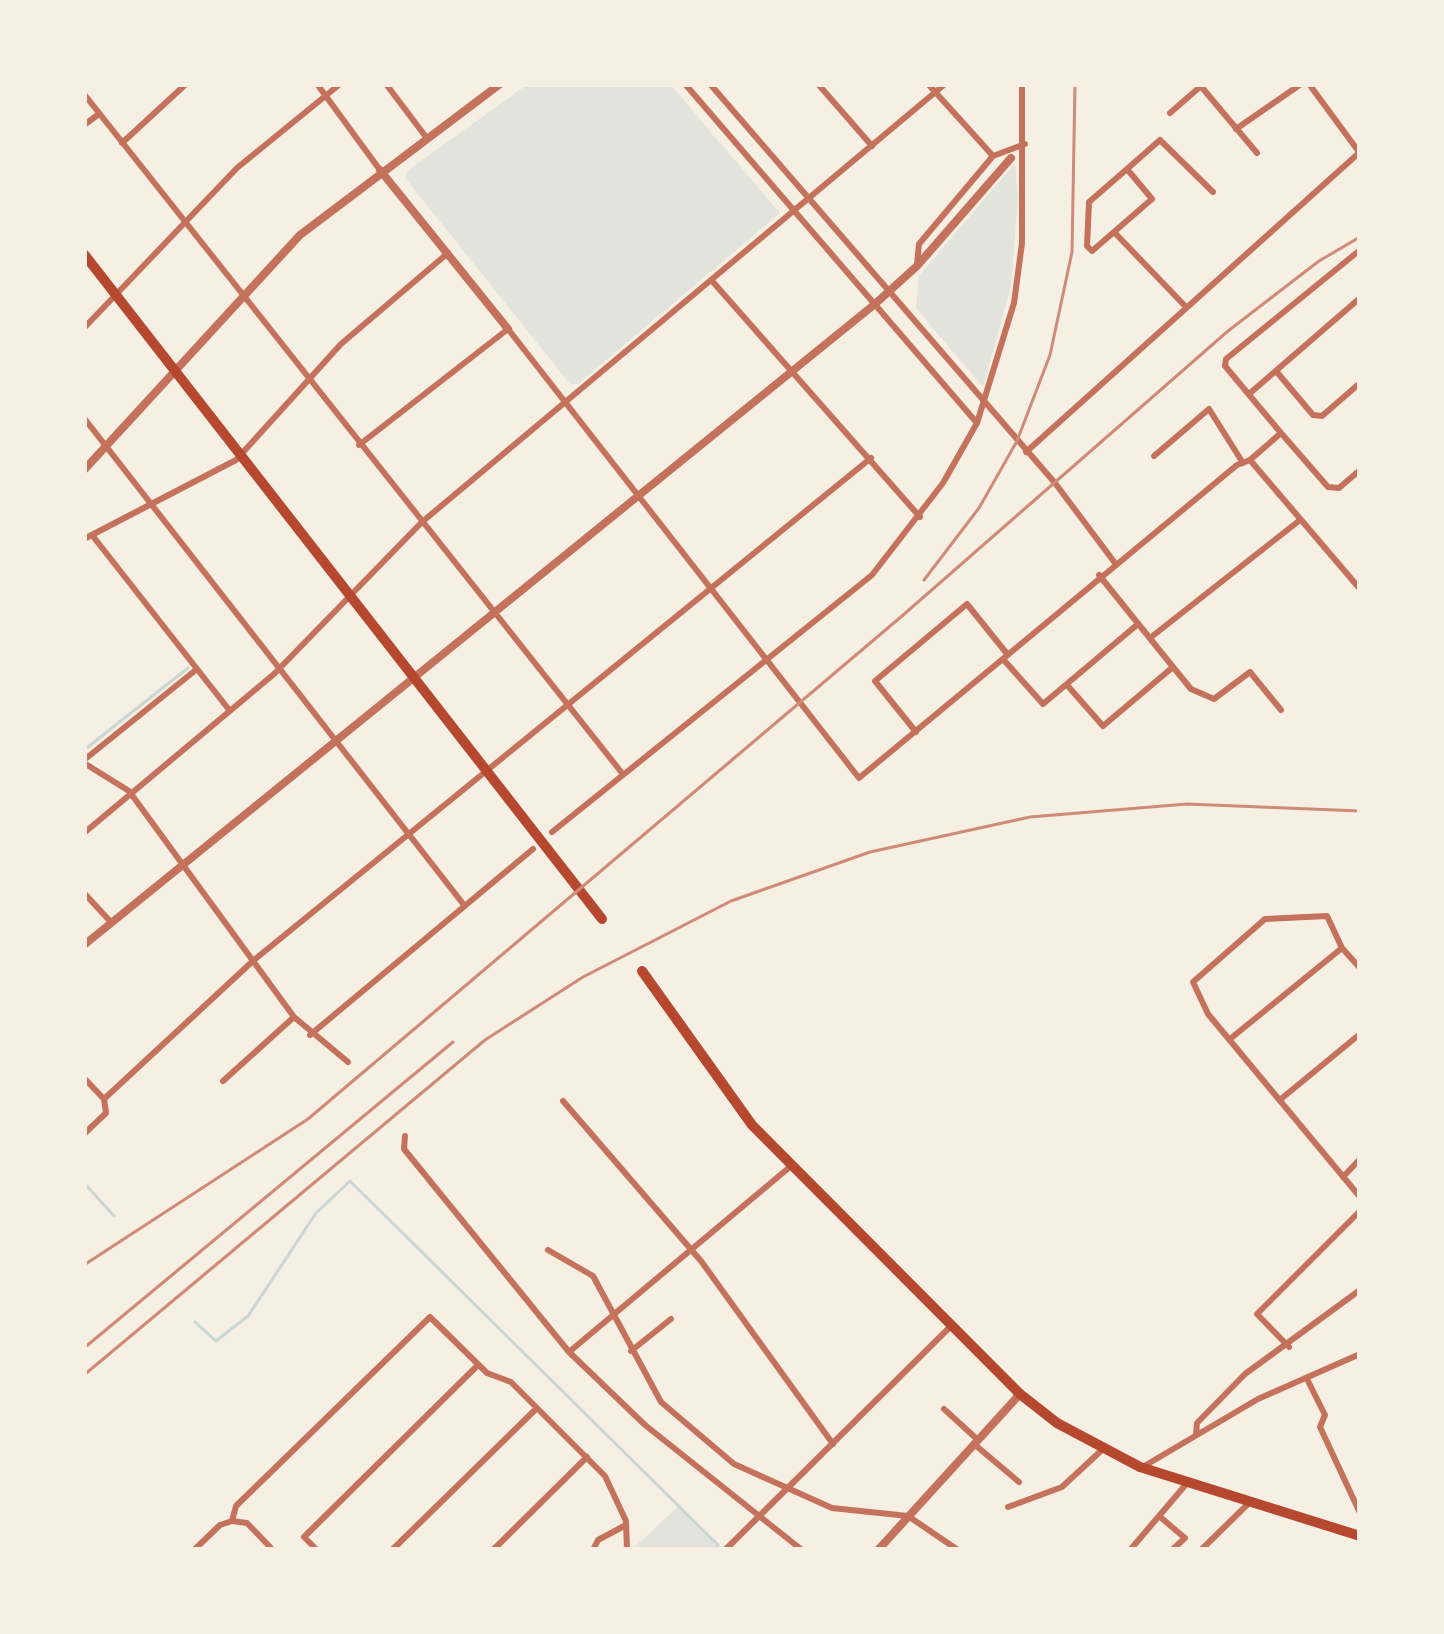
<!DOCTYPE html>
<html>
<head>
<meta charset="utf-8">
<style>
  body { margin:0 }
  #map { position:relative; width:1444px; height:1634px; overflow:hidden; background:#f6efe4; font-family:"Asap Condensed",sans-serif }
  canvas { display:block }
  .frame { position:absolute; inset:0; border:87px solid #f6efe4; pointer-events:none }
</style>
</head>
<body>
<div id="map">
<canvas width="1444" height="1634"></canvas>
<div class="frame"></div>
</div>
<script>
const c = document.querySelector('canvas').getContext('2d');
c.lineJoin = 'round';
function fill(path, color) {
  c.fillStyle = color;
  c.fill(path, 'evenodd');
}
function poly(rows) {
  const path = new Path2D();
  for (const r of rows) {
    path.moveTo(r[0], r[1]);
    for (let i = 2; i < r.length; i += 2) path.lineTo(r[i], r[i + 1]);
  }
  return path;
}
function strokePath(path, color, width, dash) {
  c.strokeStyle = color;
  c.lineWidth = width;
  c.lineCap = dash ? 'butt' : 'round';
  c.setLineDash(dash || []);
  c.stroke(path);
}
const green = poly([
  [528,84,670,84,780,213,578,384,570,384,405,178,408,170],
  [1015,163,1018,198,1011,287,983,387,916,308,919,276],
  [679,1506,716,1545,711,1550,631,1550]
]);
const stream = poly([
  [84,750,188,668],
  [84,1183,114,1216],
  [195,1322,216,1341,248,1316,316,1213,350,1181,718,1545,713,1550]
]);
const minor = poly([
  [317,84,380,170],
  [386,84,426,137],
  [685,84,977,423],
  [710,84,1055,483,1115,563],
  [818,84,872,146],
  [928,84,993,156],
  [1199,84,1257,153],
  [1309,84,1359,152],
  [84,94,622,773],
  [1170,113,1201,86],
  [84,125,99,114],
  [1236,129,1301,84],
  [122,143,186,84],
  [1127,169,1152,199,1092,251,1087,246,1089,202,1127,169,1160,140,1213,192],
  [1115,233,1185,306],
  [917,264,919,244,993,156,1025,144],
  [713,282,920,517],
  [84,328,237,168,340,84],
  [1276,371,1313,415,1322,416,1360,383],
  [1249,394,1360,298],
  [84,418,464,905],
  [1281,433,1225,366,1226,359,1360,250],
  [359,445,508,329,859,778,1237,465,1250,460,1360,589],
  [1026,452,1360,152],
  [1154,456,1209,409,1243,463],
  [1250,460,1281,433,1328,487,1339,488,1360,470],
  [92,535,230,711],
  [84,539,236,460,341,344,448,253],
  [1150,638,1300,520],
  [1003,659,1043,704,1138,624],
  [1173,667,1191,689,1214,699,1250,672,1281,710],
  [1067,685,1103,726,1173,667,1099,575],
  [916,732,875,681,967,604,1008,655],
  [84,760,197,669],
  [84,763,129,791,294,1017,348,1062],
  [552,832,872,575,943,483,977,423,1014,303,1022,243,1022,84],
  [84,833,274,674,422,522,945,84],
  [84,893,109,920],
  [1360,968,1342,948,1327,916,1265,919,1193,982,1208,1014,1360,1197],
  [310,1035,533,849],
  [1230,1039,1342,948],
  [84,1078,104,1099,254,960,871,458],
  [223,1081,294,1017],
  [1281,1099,1360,1034],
  [563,1101,701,1261,833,1444],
  [84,1134,106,1113,104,1099],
  [405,1136,404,1149,569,1352,645,1425,802,1550],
  [1343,1177,1360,1159],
  [548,1250,593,1276,661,1402,734,1464,832,1508,908,1516,958,1550],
  [1289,1347,1257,1314,1360,1211],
  [631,1351,671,1319],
  [569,1352,791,1166],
  [1307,1379,1325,1415,1320,1427,1360,1513],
  [944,1409,978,1440],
  [1196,1435,1197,1423,1245,1374,1360,1290],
  [974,1444,1019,1482],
  [1146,1465,1258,1399,1360,1354],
  [1008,1507,1062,1487,1103,1449],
  [1159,1516,1185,1538,1172,1550],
  [232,1521,236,1506,430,1317,487,1373,511,1382,605,1476,626,1521,627,1550],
  [194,1550,220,1525,232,1521,247,1523,273,1550],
  [317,1550,304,1537,478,1365],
  [392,1550,537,1408],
  [493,1550,587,1457],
  [593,1550,598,1540,626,1525],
  [725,1550,950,1327],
  [1130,1550,1188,1482],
  [1201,1550,1250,1502]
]);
const tertiary = poly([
  [380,170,508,329],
  [84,470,300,235,500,84],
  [84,945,875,304,917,266,1011,158],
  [878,1550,1020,1394]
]);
const primary = poly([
  [84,254,602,919],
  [642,971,752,1125,1020,1394,1057,1423,1140,1467,1360,1536]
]);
const rail = poly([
  [924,580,979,508,1017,441,1050,355,1072,252,1075,84],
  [84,1265,308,1119,902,616,1228,331,1319,261,1360,237],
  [84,1348,453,1042],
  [84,1375,485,1040,583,977,731,901,870,852,1030,817,1187,804,1360,811]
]);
fill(green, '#e2e4dc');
strokePath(stream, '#c9d6d2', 3);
strokePath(minor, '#c5725c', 6);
strokePath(tertiary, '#c5725c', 8);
strokePath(primary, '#b5482f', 10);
strokePath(rail, '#cf8b77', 3);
</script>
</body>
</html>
